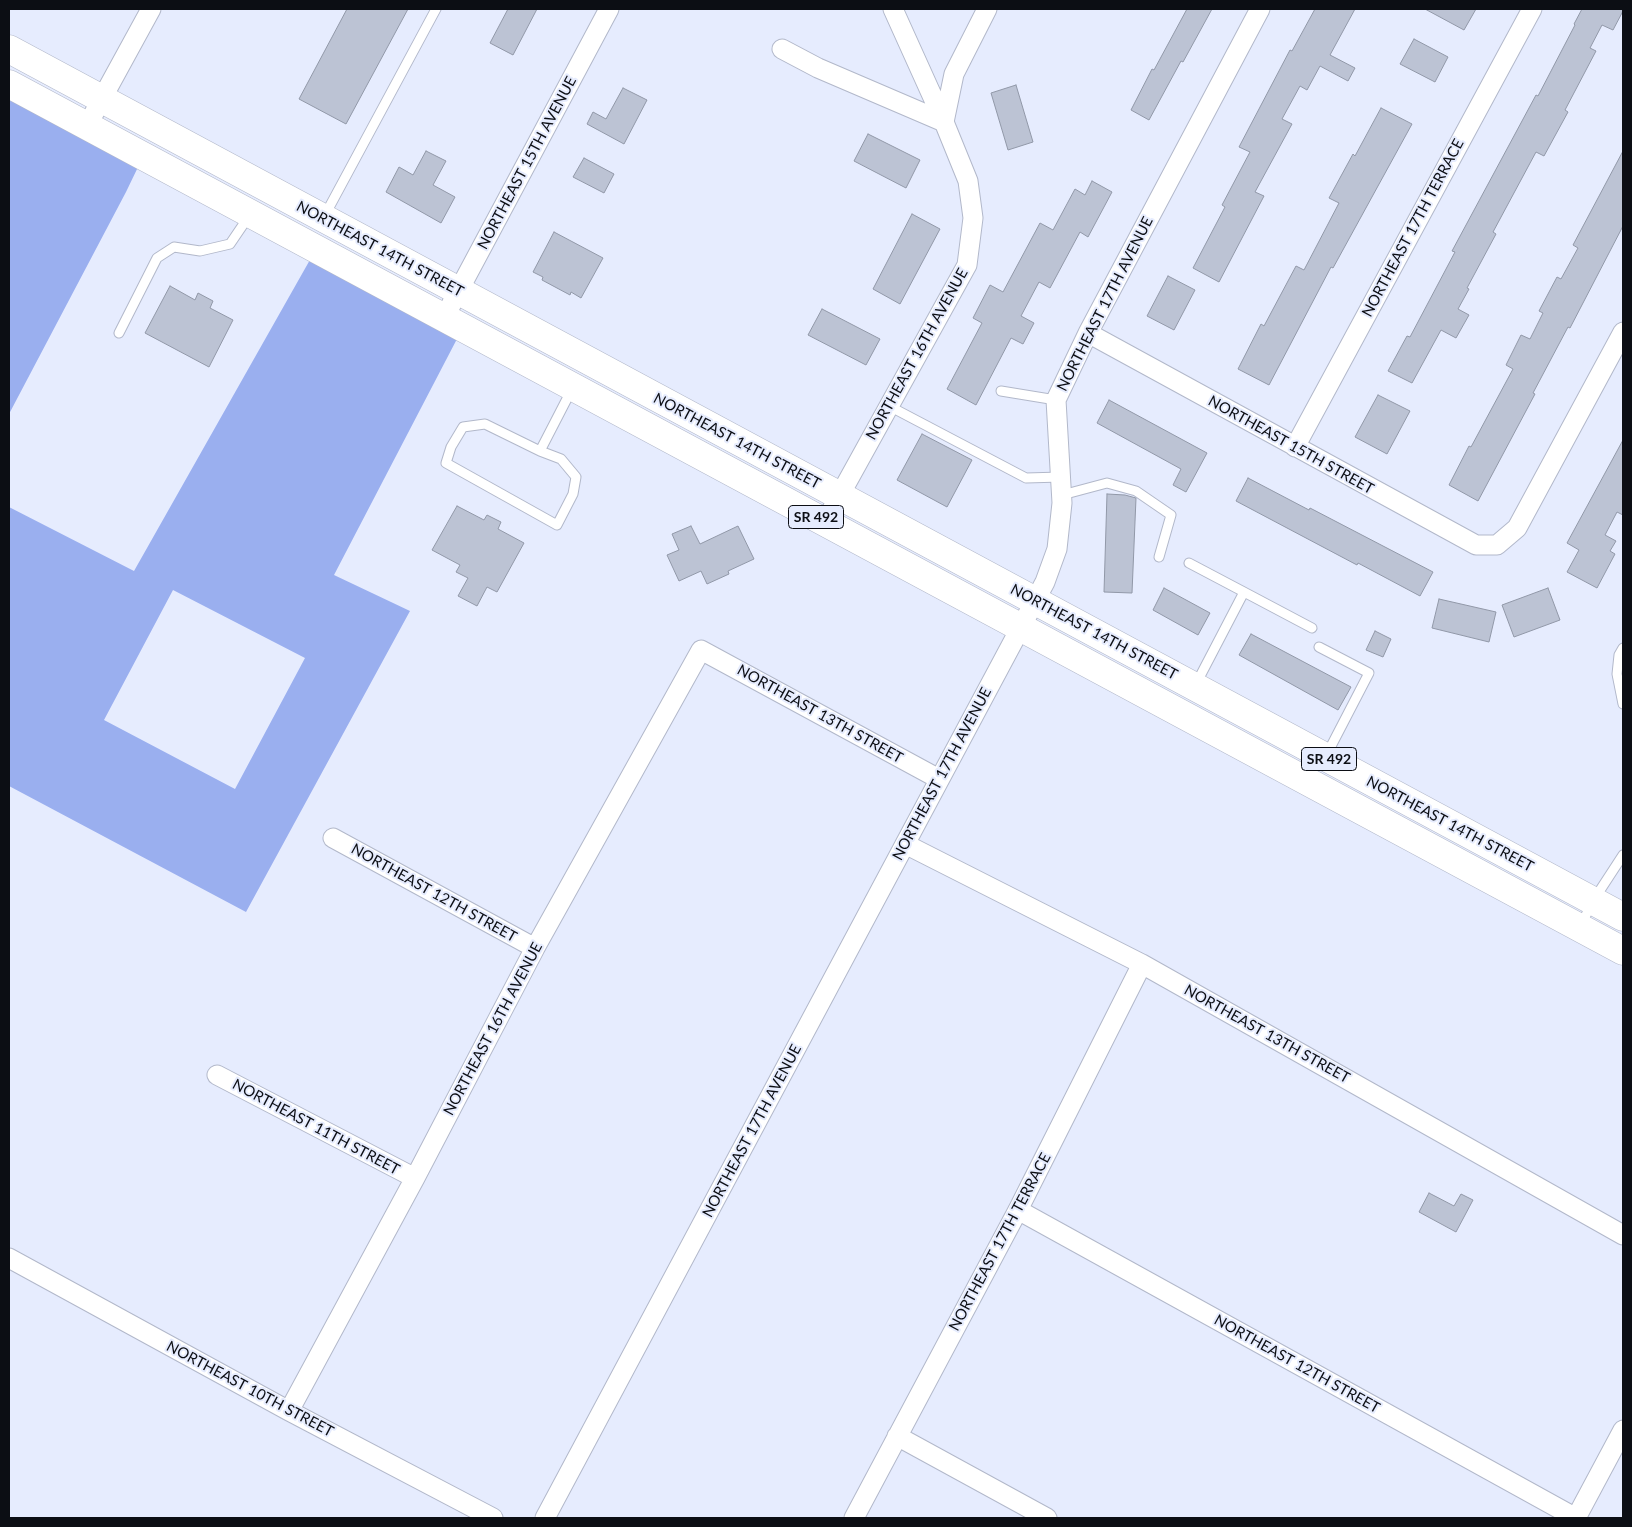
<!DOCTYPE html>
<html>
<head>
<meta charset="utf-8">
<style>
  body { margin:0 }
  #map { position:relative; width:1632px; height:1527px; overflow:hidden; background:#e6ecfe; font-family:Lato,sans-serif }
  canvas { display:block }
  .frame { position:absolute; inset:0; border:10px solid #0c0e14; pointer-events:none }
</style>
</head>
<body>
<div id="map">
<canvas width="1632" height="1527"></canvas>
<div class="frame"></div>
</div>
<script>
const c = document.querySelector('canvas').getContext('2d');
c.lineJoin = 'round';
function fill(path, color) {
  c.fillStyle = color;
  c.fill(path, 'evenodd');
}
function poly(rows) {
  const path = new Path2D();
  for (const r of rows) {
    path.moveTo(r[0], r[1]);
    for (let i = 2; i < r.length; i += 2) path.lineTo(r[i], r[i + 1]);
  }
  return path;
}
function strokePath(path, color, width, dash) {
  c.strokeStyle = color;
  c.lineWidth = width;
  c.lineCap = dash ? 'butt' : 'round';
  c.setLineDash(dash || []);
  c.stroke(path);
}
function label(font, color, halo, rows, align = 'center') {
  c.font = font + ' Lato,sans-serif';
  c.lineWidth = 4;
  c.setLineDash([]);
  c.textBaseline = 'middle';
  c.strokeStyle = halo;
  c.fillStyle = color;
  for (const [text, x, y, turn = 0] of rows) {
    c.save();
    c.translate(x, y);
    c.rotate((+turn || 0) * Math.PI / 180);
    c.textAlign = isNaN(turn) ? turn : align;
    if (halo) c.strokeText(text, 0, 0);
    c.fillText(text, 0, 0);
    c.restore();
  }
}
const forest = poly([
  [9,95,139,165,126,192,9,414],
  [311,258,458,337,334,575,410,611,246,912,9,786,9,507,134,571],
  [173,590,305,658,235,789,104,720]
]);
const building = poly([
  [347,9,408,9,346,124,299,99,347,9],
  [508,9,537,9,513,55,490,43,508,9],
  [1187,9,1212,9,1183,62,1181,61,1149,120,1131,110,1152,69,1154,70,1187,9],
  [1315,9,1355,9,1330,55,1355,68,1348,81,1320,66,1307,90,1300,86,1282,119,1292,124,1255,192,1264,196,1219,282,1193,268,1225,207,1222,205,1250,152,1239,147,1290,50,1292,51,1315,9],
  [1425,9,1476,9,1464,30,1425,9],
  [1582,9,1623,9,1623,11,1613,30,1602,25,1590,48,1596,51,1565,110,1568,112,1544,156,1536,152,1493,232,1496,234,1467,288,1469,289,1458,309,1469,315,1456,338,1441,330,1412,383,1388,371,1407,336,1410,337,1455,252,1452,251,1536,95,1538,96,1575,25,1574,24,1582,9],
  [1414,39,1448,57,1435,82,1400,64,1414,39],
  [1016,85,1033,142,1008,150,991,93,1016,85],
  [623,88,647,100,624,144,587,124,593,112,606,119,623,88],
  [1381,108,1412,124,1333,268,1331,267,1269,385,1238,369,1261,324,1264,326,1296,266,1304,270,1339,203,1329,198,1353,154,1355,156,1381,108],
  [868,134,920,160,906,188,854,161,868,134],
  [426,151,446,161,433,185,455,197,441,223,386,192,399,167,413,175,426,151],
  [1623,151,1623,226,1570,328,1568,327,1533,393,1535,394,1478,501,1449,485,1469,446,1471,447,1513,369,1506,365,1521,335,1530,339,1543,313,1539,311,1557,277,1561,279,1578,248,1573,245,1623,151],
  [584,158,614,174,604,193,573,177,584,158],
  [1092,181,1112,192,1088,237,1080,232,1050,288,1039,282,1021,316,1034,323,1023,344,1011,338,976,405,947,389,982,323,973,318,990,285,1003,292,1040,223,1053,230,1075,189,1085,195,1092,181],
  [912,214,940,229,900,304,873,289,912,214],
  [554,232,603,258,581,298,571,292,570,295,542,280,543,277,533,272,554,232],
  [1168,276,1195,290,1174,330,1147,316,1168,276],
  [170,286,195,300,198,293,213,301,210,308,233,320,209,367,145,333,170,286],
  [822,309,880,339,866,365,808,335,822,309],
  [1378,395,1410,411,1387,454,1355,437,1378,395],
  [1109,400,1207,453,1186,492,1173,485,1181,469,1097,423,1109,400],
  [922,434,972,460,947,507,897,480,922,434],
  [1623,440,1623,515,1617,512,1605,535,1616,541,1610,551,1615,554,1597,588,1567,572,1579,550,1567,543,1623,440],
  [1248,478,1309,510,1310,508,1433,572,1420,596,1358,563,1357,565,1236,501,1248,478],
  [1107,494,1125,495,1136,498,1132,593,1104,592,1107,494],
  [457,506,484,520,487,515,501,522,498,529,524,543,497,592,487,587,477,606,458,596,468,578,456,572,460,565,432,550,457,506],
  [691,526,700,544,738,526,754,559,728,571,729,574,707,584,701,571,679,581,667,555,679,550,672,534,691,526],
  [1164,588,1210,613,1198,635,1153,610,1164,588],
  [1548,588,1560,620,1514,637,1502,605,1548,588],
  [1439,599,1496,612,1489,642,1432,628,1439,599],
  [1375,631,1391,639,1383,657,1366,650,1375,631],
  [1251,634,1351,687,1338,710,1239,655,1251,634],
  [1429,1193,1454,1206,1461,1194,1473,1200,1456,1232,1419,1212,1429,1193]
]);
const service = poly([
  [325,215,436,9],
  [119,333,157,258,174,247,200,251,230,244,249,216],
  [1001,391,1056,400],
  [889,406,1026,478,1061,477],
  [540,451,485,424,463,427,451,447,446,463,557,525,573,494,576,477,561,459,540,451,572,389],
  [1062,495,1107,483,1136,491,1171,515,1159,557],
  [1189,563,1244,592,1196,684],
  [1244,592,1312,628],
  [1319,647,1369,673,1327,754],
  [1623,648,1619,655,1617,674,1623,704],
  [1581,925,1593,901,1623,855]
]);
const minor = poly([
  [893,9,944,122],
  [782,49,818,68,944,122],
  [87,126,151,9],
  [444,318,609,9],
  [1088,333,1476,545,1497,545,1517,528,1623,332],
  [1295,447,1532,9],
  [825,522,967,265,973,218,968,181,944,122,954,74,987,9],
  [333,838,535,948],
  [905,844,1142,964,1623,1235],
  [217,1075,415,1178],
  [1018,1210,1576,1518],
  [9,1258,289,1411,493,1518],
  [289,1411,415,1178,535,948,701,650,939,779],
  [897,1436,1047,1518],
  [545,1518,1045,582,1057,549,1062,503,1056,400,1088,333,1260,9],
  [854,1518,1018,1210,1142,964],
  [1576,1518,1623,1430]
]);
const primary = poly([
  [9,49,1623,917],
  [9,84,1623,951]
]);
const shields = [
  [816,517,55],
  [1329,759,55]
];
const shieldNames = [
  ["SR 492",816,517],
  ["SR 492",1329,759]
];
const streetNames = [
  ["NORTHEAST 15TH AVENUE",527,163,-62],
  ["NORTHEAST 17TH TERRACE",1413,228,-62],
  ["NORTHEAST 14TH STREET",380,249,28],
  ["NORTHEAST 17TH AVENUE",1105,304,-63],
  ["NORTHEAST 16TH AVENUE",917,354,-61],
  ["NORTHEAST 14TH STREET",737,441,28],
  ["NORTHEAST 15TH STREET",1291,445,29],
  ["NORTHEAST 14TH STREET",1094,632,28],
  ["NORTHEAST 13TH STREET",820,714,29],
  ["NORTHEAST 17TH AVENUE",942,774,-62],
  ["NORTHEAST 14TH STREET",1450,824,28],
  ["NORTHEAST 12TH STREET",434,893,29],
  ["NORTHEAST 16TH AVENUE",493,1029,-62],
  ["NORTHEAST 13TH STREET",1267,1034,29],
  ["NORTHEAST 11TH STREET",316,1127,28],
  ["NORTHEAST 17TH AVENUE",752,1131,-62],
  ["NORTHEAST 17TH TERRACE",1000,1242,-62],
  ["NORTHEAST 12TH STREET",1297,1364,29],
  ["NORTHEAST 10TH STREET",250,1389,28]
];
fill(forest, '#9aafef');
fill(building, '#bcc3d4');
strokePath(building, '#9198a8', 1);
strokePath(service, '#b2b8ca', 11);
strokePath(minor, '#b2b8ca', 21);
strokePath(primary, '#b2b8ca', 29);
strokePath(service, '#fff', 9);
strokePath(minor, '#fff', 19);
strokePath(primary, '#fff', 28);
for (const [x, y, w] of shields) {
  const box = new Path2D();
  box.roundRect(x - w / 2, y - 11.5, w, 23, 4);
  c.fillStyle = '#e6ecfe';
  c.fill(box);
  strokePath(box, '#0c0e14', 1);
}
label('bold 14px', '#0c0e14', null, shieldNames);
label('15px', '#0c0e14', '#e6ecfe', streetNames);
</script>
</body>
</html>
